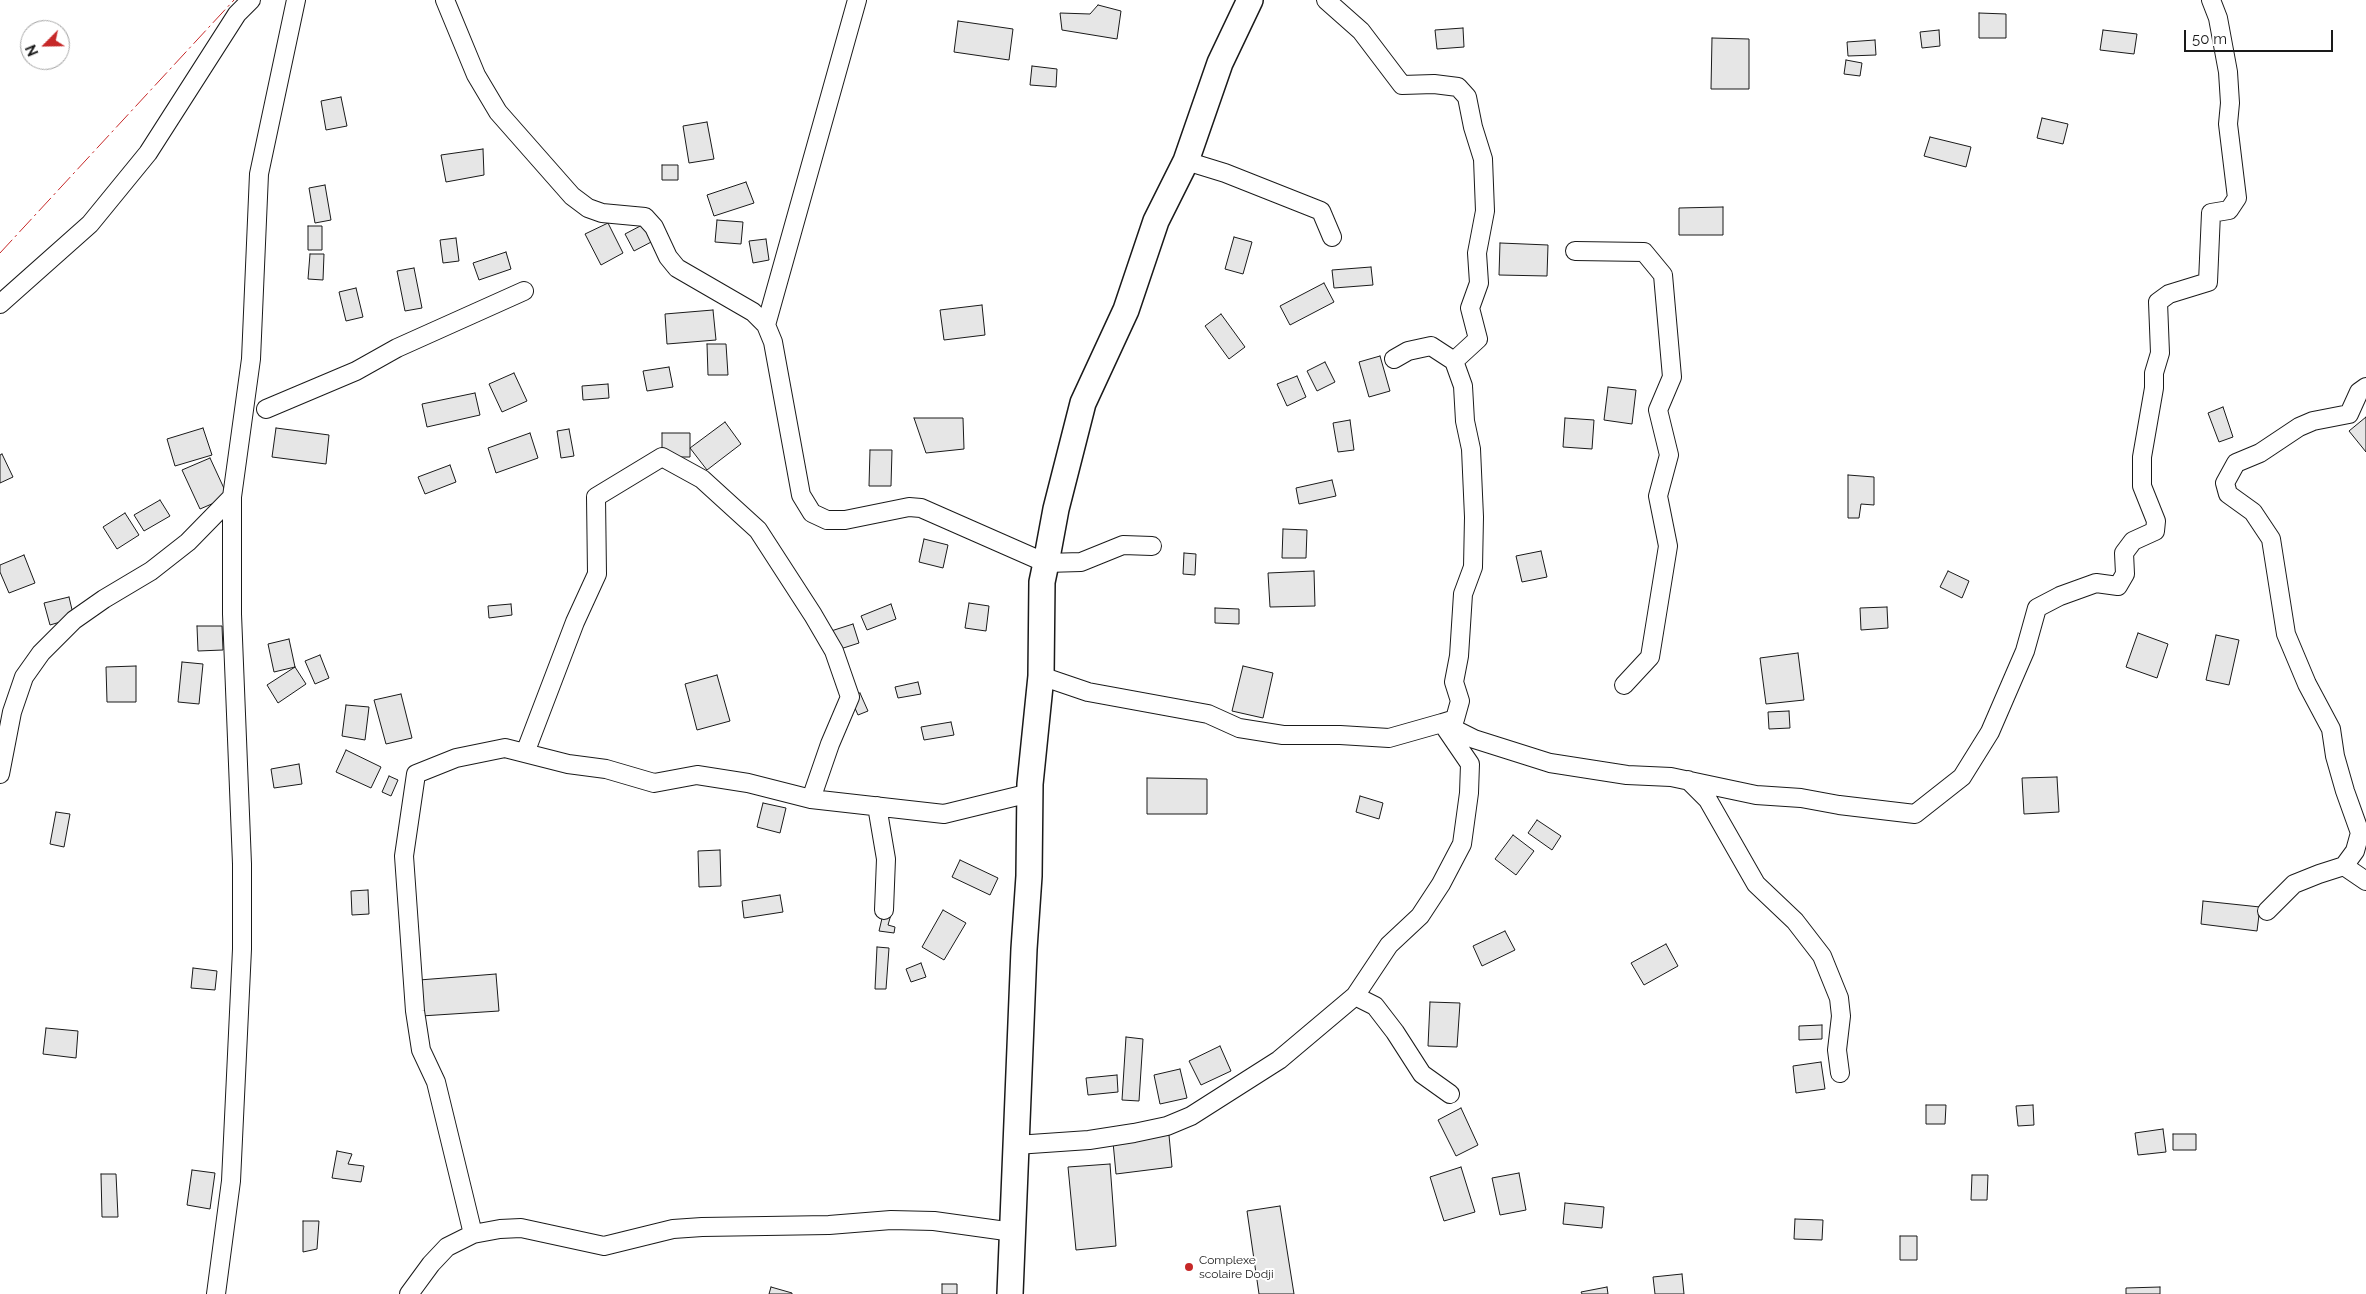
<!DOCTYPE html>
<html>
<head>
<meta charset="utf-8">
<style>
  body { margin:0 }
  #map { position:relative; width:2366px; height:1294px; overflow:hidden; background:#fff; font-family:Raleway,sans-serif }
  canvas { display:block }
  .north { position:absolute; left:20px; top:20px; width:50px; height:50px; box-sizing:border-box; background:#fff; border:1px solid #a3a3a3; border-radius:50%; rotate:247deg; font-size:14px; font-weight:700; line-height:20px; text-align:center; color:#1a1a1a }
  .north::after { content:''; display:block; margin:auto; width:18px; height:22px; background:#c62828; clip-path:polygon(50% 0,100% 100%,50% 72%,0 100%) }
  .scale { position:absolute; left:2184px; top:30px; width:149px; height:22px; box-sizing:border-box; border:2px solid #1a1a1a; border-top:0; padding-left:6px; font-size:15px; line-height:18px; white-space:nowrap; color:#1a1a1a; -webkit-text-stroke:4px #fff; paint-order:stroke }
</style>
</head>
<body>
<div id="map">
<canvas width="2366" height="1294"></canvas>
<div class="north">N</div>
<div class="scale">50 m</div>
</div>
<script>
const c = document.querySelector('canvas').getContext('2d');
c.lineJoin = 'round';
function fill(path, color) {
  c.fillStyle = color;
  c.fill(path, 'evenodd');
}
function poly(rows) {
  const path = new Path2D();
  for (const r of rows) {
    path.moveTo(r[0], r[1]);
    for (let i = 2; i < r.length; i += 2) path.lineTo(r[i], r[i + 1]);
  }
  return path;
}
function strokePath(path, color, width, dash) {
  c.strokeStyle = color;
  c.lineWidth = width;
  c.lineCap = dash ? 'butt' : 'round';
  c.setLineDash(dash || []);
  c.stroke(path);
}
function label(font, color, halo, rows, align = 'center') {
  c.font = font + ' Raleway,sans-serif';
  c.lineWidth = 4;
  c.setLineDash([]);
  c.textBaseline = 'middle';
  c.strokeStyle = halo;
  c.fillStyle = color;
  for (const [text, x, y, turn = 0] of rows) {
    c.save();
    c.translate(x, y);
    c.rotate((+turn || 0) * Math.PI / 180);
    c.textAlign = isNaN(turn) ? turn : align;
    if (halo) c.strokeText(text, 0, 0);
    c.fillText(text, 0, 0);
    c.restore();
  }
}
const building = poly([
  [1098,5,1121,11,1117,39,1062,30,1060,13,1090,14,1098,5],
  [1979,13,2006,14,2006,38,1979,38,1979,13],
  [958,21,1013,29,1009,60,954,52,958,21],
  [1463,28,1464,47,1437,49,1435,30,1463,28],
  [1939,30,1940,46,1922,48,1920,32,1939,30],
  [2103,30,2137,34,2134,54,2100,50,2103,30],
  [1712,38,1749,39,1749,89,1711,89,1712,38],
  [1875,40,1876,55,1848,56,1847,42,1875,40],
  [1846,60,1862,63,1860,76,1844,74,1846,60],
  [1032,66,1057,69,1056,87,1030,85,1032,66],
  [341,97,347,126,326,130,321,101,341,97],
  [2042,118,2068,124,2063,144,2037,138,2042,118],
  [707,122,714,159,689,163,683,126,707,122],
  [1930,137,1971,147,1966,167,1924,156,1930,137],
  [483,149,484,175,446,182,441,155,483,149],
  [662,165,678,165,678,180,662,180,662,165],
  [746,182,754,203,714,216,707,195,746,182],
  [325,185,331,220,315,223,309,188,325,185],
  [1723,207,1723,235,1679,235,1679,208,1723,207],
  [717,220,743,222,741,244,715,242,717,220],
  [608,223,623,253,601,265,585,234,608,223],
  [646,223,655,240,634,251,625,234,646,223],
  [308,226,322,226,322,250,308,250,308,226],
  [1234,237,1252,242,1243,274,1225,269,1234,237],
  [456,238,459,261,443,263,440,240,456,238],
  [766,239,769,260,753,263,749,241,766,239],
  [1500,243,1548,245,1547,276,1499,275,1500,243],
  [506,252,511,269,479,280,473,263,506,252],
  [310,254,324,254,323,280,308,279,310,254],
  [1371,267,1373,285,1334,288,1332,270,1371,267],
  [414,268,422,308,405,311,397,271,414,268],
  [1324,283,1334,302,1290,325,1280,306,1324,283],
  [356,288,363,317,346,321,339,292,356,288],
  [982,305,985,335,944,340,940,310,982,305],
  [713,310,716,340,667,344,665,314,713,310],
  [1221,314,1245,347,1229,359,1205,326,1221,314],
  [707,344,726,344,728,375,708,375,707,344],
  [1380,356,1390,391,1369,397,1359,362,1380,356],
  [1325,362,1335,382,1317,391,1307,371,1325,362],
  [669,367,673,387,647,391,643,371,669,367],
  [514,373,527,401,502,412,489,384,514,373],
  [1297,376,1306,397,1287,406,1277,384,1297,376],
  [608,384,609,398,583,400,582,386,608,384],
  [1608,387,1636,390,1632,424,1604,420,1608,387],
  [475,393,480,415,427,427,422,404,475,393],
  [2223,407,2233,437,2219,442,2208,413,2223,407],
  [2366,417,2366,452,2349,431,2366,417],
  [914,418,963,418,964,449,926,453,914,418],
  [1565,418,1594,420,1592,449,1563,447,1565,418],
  [1350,420,1354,450,1338,452,1333,423,1350,420],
  [725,422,741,444,707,470,690,448,725,422],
  [203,428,212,455,175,466,167,439,203,428],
  [276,428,329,435,326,464,272,457,276,428],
  [569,429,574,456,561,458,557,431,569,429],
  [530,433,538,458,496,473,488,448,530,433],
  [662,433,690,433,690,457,662,457,662,433],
  [870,450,892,450,891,486,869,486,870,450],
  [2,454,13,477,0,483,0,455,2,454],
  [210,458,228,497,200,509,182,470,210,458],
  [450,465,456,482,425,494,418,477,450,465],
  [1848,475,1874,477,1874,505,1861,504,1859,518,1848,518,1848,475],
  [1332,480,1336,496,1299,504,1296,488,1332,480],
  [160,500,170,516,144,531,134,515,160,500],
  [125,513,139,535,117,549,103,527,125,513],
  [1283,529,1307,530,1306,558,1282,558,1283,529],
  [924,539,948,545,943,568,919,562,924,539],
  [1541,551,1547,577,1522,582,1516,556,1541,551],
  [1184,553,1196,554,1195,575,1183,574,1184,553],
  [24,555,35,583,9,593,0,572,0,565,24,555],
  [1314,571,1315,606,1270,607,1268,573,1314,571],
  [1948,571,1969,581,1962,598,1940,587,1948,571],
  [69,597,74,618,50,625,44,603,69,597],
  [969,603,989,606,986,631,965,628,969,603],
  [511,604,512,615,489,618,488,606,511,604],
  [891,604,896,619,867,630,861,616,891,604],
  [1887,607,1888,628,1861,630,1860,608,1887,607],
  [1215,608,1239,609,1239,624,1215,623,1215,608],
  [853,624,859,643,834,651,828,632,853,624],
  [197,626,222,626,223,650,198,651,197,626],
  [2138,633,2168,644,2157,678,2126,667,2138,633],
  [2216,635,2239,640,2229,685,2206,680,2216,635],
  [289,639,295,667,274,672,268,644,289,639],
  [1798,653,1804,700,1766,704,1760,658,1798,653],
  [320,655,329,678,315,684,305,661,320,655],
  [182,662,203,664,199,704,178,702,182,662],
  [136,666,136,702,107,702,106,667,136,666],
  [1243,666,1273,673,1263,718,1232,711,1243,666],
  [295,667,306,684,278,703,267,685,295,667],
  [717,675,730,721,697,730,685,684,717,675],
  [918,682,921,694,898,698,895,687,918,682],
  [860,693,868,711,858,715,850,697,860,693],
  [401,694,412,738,386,744,374,700,401,694],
  [346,705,369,707,365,740,342,736,346,705],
  [1789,711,1790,728,1769,729,1768,712,1789,711],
  [951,722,954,735,924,740,921,727,951,722],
  [346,750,381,767,371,788,336,772,346,750],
  [299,764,302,784,274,788,271,769,299,764],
  [389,776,398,780,391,796,382,792,389,776],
  [2057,777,2059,812,2024,814,2022,778,2057,777],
  [1147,778,1207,779,1207,814,1147,814,1147,778],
  [1360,796,1383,803,1379,819,1356,812,1360,796],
  [763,803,786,808,780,833,757,827,763,803],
  [56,812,70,814,64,847,50,844,56,812],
  [1537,820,1561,836,1552,850,1528,833,1537,820],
  [1513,835,1534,851,1516,875,1495,859,1513,835],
  [720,850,721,886,699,887,698,851,720,850],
  [960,860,998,878,990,895,952,877,960,860],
  [368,890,369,914,352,915,351,891,368,890],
  [780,895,783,912,744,918,742,901,780,895],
  [2203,901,2260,907,2257,931,2201,924,2203,901],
  [884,910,892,911,888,925,895,927,894,933,879,931,884,910],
  [943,910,966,923,944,960,922,947,943,910],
  [1505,931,1515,950,1482,966,1473,946,1505,931],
  [1666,944,1678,966,1644,985,1631,963,1666,944],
  [877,947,889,948,886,989,875,989,877,947],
  [921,963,926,977,911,982,906,969,921,963],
  [193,968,217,971,215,990,191,988,193,968],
  [496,974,499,1011,421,1016,419,980,496,974],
  [1430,1002,1460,1003,1457,1047,1428,1046,1430,1002],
  [1822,1025,1822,1039,1799,1040,1799,1026,1822,1025],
  [46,1028,78,1031,76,1058,43,1054,46,1028],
  [1126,1037,1143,1039,1139,1101,1122,1100,1126,1037],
  [1220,1046,1231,1071,1201,1085,1189,1061,1220,1046],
  [1821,1062,1825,1089,1796,1093,1793,1066,1821,1062],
  [1180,1069,1187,1098,1160,1104,1154,1075,1180,1069],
  [1117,1075,1118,1092,1088,1095,1086,1078,1117,1075],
  [1926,1105,1946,1105,1945,1124,1926,1124,1926,1105],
  [2033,1105,2034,1125,2018,1126,2016,1106,2033,1105],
  [1461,1108,1478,1145,1456,1156,1438,1120,1461,1108],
  [2163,1129,2166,1152,2138,1155,2135,1133,2163,1129],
  [2173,1134,2196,1134,2196,1150,2173,1150,2173,1134],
  [1169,1135,1172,1167,1116,1174,1113,1142,1169,1135],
  [337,1151,352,1154,348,1164,364,1166,361,1182,332,1178,337,1151],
  [1110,1164,1116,1246,1076,1250,1068,1167,1110,1164],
  [1461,1167,1475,1212,1444,1221,1430,1177,1461,1167],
  [192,1170,215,1173,210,1209,187,1205,192,1170],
  [1519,1173,1526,1210,1500,1215,1492,1178,1519,1173],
  [101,1174,116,1174,118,1217,102,1217,101,1174],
  [1972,1175,1988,1175,1987,1200,1971,1200,1972,1175],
  [1565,1203,1604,1207,1602,1228,1563,1224,1565,1203],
  [1280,1206,1294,1294,1259,1294,1247,1211,1280,1206],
  [1795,1219,1823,1220,1822,1240,1794,1239,1795,1219],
  [303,1221,319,1221,317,1249,303,1252,303,1221],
  [1900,1236,1917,1236,1917,1260,1900,1260,1900,1236],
  [1682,1274,1684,1294,1655,1294,1653,1277,1682,1274],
  [942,1284,957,1284,957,1294,942,1294,942,1284],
  [771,1287,792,1293,792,1294,769,1294,771,1287],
  [1607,1287,1608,1294,1582,1294,1581,1292,1607,1287],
  [2160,1287,2160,1294,2126,1294,2126,1288,2160,1287]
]);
const street = poly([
  [445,0,476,75,498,112,572,196,588,208,602,213,645,217,654,227,668,257,677,268,753,312,766,325,773,342,801,495,812,513,827,520,845,520,909,507,921,508,1046,563,1081,562,1123,545,1152,546],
  [1326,0,1361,31,1402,85,1434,84,1458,87,1467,97,1473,127,1483,159,1485,211,1477,253,1479,283,1470,308,1478,339,1454,361],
  [1186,161,1225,173,1321,211,1332,237],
  [1575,251,1644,252,1663,275,1672,377,1658,410,1669,455,1658,496,1668,546,1650,657,1624,685],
  [0,304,90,224,148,153,237,14,251,0],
  [766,325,857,0],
  [266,409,356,371,397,348,524,291],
  [1041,676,1088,692,1208,714,1239,728,1283,735,1340,735,1389,738,1442,723,1474,739,1550,763,1627,775,1671,777,1756,795,1801,798,1839,805,1915,814,1962,777,1990,732,2025,651,2037,608,2060,596,2096,583,2118,586,2125,574,2124,553,2133,541,2155,531,2156,521,2142,486,2142,457,2154,388,2154,373,2160,353,2158,302,2169,294,2208,282,2211,213,2229,210,2237,198,2228,124,2230,103,2228,72,2218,18,2211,0],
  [525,753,575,622,597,574,596,497,662,457,702,479,758,530,813,615,834,651,850,697,830,744,811,799],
  [0,774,12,712,24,677,41,653,74,620,104,599,151,571,188,542,232,497],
  [1688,780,1708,800,1756,884,1795,921,1822,956,1839,998,1841,1016,1837,1050,1840,1073],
  [877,806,886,859,884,910],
  [2344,866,2355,851,2360,833,2345,791,2335,756,2331,729,2307,684,2286,634,2271,539,2253,512,2228,494,2225,483,2236,463,2260,453,2299,427,2313,421,2349,414,2359,392,2366,387],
  [2267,911,2294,884,2319,874,2344,866,2366,881],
  [1355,996,1389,945,1420,916,1441,884,1462,844,1469,793,1470,764,1442,723,1455,719,1460,701,1454,682,1459,656,1463,594,1473,567,1474,517,1471,449,1465,421,1463,386,1454,361,1431,346,1408,351,1394,359],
  [1016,1145,1089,1140,1134,1133,1167,1126,1191,1116,1279,1060,1355,996,1375,1006,1395,1032,1422,1074,1450,1094],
  [473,1234,436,1082,421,1050,415,1011,404,856,416,774,456,758,505,748,568,764,606,769,654,783,697,775,748,783,811,799,944,814,1030,793],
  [216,1294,231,1181,242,949,242,864,232,614,232,497,251,359,259,174,296,0],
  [409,1294,431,1264,447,1247,473,1234,500,1229,521,1228,604,1246,673,1229,702,1227,829,1225,891,1220,934,1221,1013,1232]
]);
const secondary = poly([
  [1010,1294,1024,949,1029,876,1030,784,1041,676,1042,582,1046,563,1056,509,1083,403,1126,310,1156,221,1186,161,1220,63,1250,0]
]);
const power = poly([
  [0,253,234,0]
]);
const markers = [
  [1189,1267,5,"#c62828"]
];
const poiNames = [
  ["Complexe",1199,1260],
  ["scolaire Dodji",1199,1274]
];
fill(building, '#e6e6e6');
strokePath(building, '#1a1a1a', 1);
strokePath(street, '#1a1a1a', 20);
strokePath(secondary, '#1a1a1a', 28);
strokePath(street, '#fff', 18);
strokePath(secondary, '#fff', 25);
strokePath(power, '#c62828', 1, [18, 4, 2.5, 4]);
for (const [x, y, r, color] of markers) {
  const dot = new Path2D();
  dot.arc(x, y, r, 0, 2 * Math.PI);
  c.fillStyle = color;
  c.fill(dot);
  strokePath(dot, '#fff', 2);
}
label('12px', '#1a1a1a', '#fff', poiNames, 'left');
</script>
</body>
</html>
